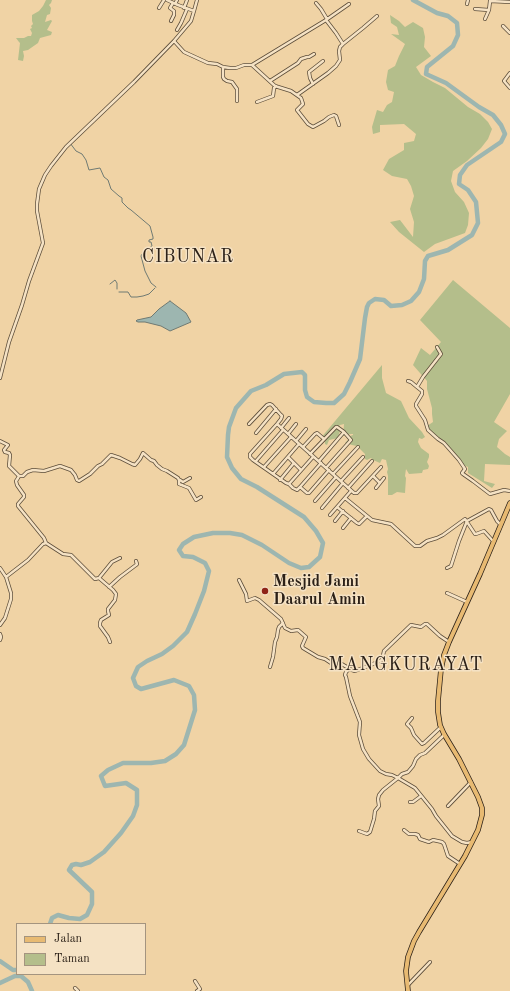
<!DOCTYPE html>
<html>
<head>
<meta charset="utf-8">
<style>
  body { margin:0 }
  #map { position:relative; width:510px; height:991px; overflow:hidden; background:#f0d3a5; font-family:"Old Standard TT",serif }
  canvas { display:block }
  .legend { position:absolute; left:16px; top:923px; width:130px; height:52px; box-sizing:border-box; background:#f5e2c4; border:1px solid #a4947f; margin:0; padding:5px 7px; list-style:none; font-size:12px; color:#2b2017 }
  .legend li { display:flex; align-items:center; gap:8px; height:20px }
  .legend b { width:20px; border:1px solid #a4947f }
</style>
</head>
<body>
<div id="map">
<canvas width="510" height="991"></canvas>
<ul class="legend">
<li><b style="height:5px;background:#e8ba72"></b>Jalan</li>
<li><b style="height:11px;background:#b4be8b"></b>Taman</li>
</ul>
</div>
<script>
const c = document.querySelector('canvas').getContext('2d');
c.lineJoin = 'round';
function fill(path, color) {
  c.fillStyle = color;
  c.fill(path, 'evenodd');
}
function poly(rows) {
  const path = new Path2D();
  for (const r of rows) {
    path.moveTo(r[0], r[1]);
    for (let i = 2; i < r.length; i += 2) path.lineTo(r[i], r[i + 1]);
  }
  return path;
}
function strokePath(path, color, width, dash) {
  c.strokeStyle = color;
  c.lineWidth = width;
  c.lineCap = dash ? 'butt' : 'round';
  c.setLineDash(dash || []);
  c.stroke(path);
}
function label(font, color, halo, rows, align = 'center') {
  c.font = font + ' "Old Standard TT",serif';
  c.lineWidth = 3;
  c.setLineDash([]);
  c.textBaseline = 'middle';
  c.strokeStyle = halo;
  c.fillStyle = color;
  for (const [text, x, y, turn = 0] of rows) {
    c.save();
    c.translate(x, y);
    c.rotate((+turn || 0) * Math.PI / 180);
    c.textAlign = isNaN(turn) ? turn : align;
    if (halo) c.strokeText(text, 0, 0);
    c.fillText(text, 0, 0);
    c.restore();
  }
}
const green = poly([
  [46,0,52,0,51,3,49,5,51,8,50,14,47,15,45,22,51,20,52,21,47,30,52,32,51,35,40,38,38,43,28,50,23,51,24,56,23,61,18,60,20,43,19,42,16,38,24,38,28,36,31,36,32,33,30,29,32,28,31,26,33,24,32,21,32,15,39,11,43,6],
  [390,15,399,21,405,27,413,22,423,28,425,37,424,47,431,56,416,67,421,75,433,82,445,88,468,107,480,114,488,122,492,129,488,139,481,148,467,161,453,171,451,181,455,192,464,202,469,213,468,225,465,233,435,244,424,252,399,232,390,222,400,220,413,237,414,222,410,209,414,196,411,186,407,179,392,176,383,170,389,159,404,150,404,143,414,141,416,134,404,124,380,125,380,132,373,134,372,127,377,110,383,112,387,105,392,102,394,92,388,90,386,82,388,70,395,66,399,56,405,44,391,34,399,35,397,27,391,23],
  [453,280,510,328,510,394,494,422,507,431,499,439,497,447,505,454,510,457,510,465,485,464,484,481,495,484,492,488,468,473,468,467,463,465,460,460,429,430,427,426,433,422,432,414,432,408,427,389,427,381,413,365,421,348,430,355,441,342,420,320],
  [382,365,382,378,386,393,401,401,409,418,422,432,425,437,422,439,419,438,418,442,421,448,429,454,429,457,427,462,429,466,428,469,423,470,422,473,409,474,406,469,405,476,406,478,405,493,397,492,392,495,388,495,388,476,387,472,388,469,386,460,382,459,380,463,373,460,371,458,367,460,365,459,365,454,357,446,352,445,345,443,349,439,350,436,353,435,353,434,351,434,343,436,344,424,340,425,339,426,340,431,338,438,329,440,327,445,325,444,325,442,322,439,320,439]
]);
const water = poly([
  [170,301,186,313,191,322,170,331,161,326,145,322,138,322,136,321,137,320,151,317,159,309,170,301]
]);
const stream = poly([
  [70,143,76,151,82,154,86,160,89,170,100,168,104,177,108,180,111,189,119,196,122,198,122,202,128,208,131,210,150,226,153,237,153,239,149,240,149,242,151,242,152,246,142,254,141,256,145,271,151,283,156,287],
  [110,284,115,280,117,283,117,289],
  [119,292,128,292,131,297,137,297,143,296,149,294,155,288]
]);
const river = poly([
  [50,924,52,918,58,915,69,918,80,919,87,915,92,904,92,892,69,870,72,865,76,864,81,865,90,862,104,852,121,833,133,816,137,805,137,790,126,783,105,786,101,776,108,770,123,763,151,763,165,761,176,754,184,745,195,710,194,695,189,686,174,680,141,689,136,686,133,678,138,667,147,661,162,654,173,646,187,632,195,614,204,591,209,571,205,563,193,557,183,556,179,550,183,544,194,537,213,533,230,533,242,535,262,545,289,563,301,568,309,567,320,557,323,543,316,531,304,517,257,487,241,479,232,468,227,457,228,435,229,427,236,408,251,391,266,385,284,374,302,372,305,375,305,390,307,397,314,402,326,403,334,403,344,394,350,382,360,359,365,318,367,307,369,303,375,299,384,300,391,306,402,305,411,301,419,292,424,279,425,261,428,256,448,250,472,235,478,223,476,202,468,190,459,184,460,175,467,165,501,142,505,134,501,125,493,115,479,107,446,83,426,74,427,67,453,46,458,35,457,23,448,16,437,13,413,0],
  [0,961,13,970,17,970],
  [0,983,15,976,21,976,28,982,32,991]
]);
const street = poly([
  [167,0,178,5,194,11],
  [316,3,321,9,327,19],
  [175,4,177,0],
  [467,4,468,0],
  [159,8,164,0],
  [184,8,187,0],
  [475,9,489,10],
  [485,19,489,10,490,1,510,2],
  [171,21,174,15,174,11,170,8,173,3],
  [503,26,510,33],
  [177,30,181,23,187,9],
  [174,41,184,52,208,63,217,64,223,67,230,68,236,68,244,65,252,65,275,86,291,91,301,98,303,104,297,110,308,124,313,127,324,121,329,117,334,115,336,116,339,125],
  [343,44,363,28,377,16],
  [252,65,326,20,349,4],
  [223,67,223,77,224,79,227,81,232,82,237,89,237,101],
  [510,73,504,81,510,88],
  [270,81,298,63,301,59,307,57,309,57,314,54],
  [313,84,310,78,309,72,323,61],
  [297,95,328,73,336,66,340,60,339,51,340,47,343,44,336,33,326,20],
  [257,102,273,96,274,88,276,86],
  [437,347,441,354,423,377,417,387,422,391,422,394,416,404,416,406,425,420,428,430,438,439,444,443,459,460,465,469,462,473,463,474,473,481,490,494,504,490,510,491],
  [0,378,9,342,22,305,29,281,43,243,37,211,37,204,39,189,45,175,51,166,66,147,134,82,174,41,191,21,194,11,197,0],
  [408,381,411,382,417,387],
  [249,424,267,405,270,404,272,405,281,415,282,416,281,419,277,424,250,454,250,457,253,460,286,483,289,484,313,457],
  [277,424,354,493,357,493,381,467],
  [281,428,289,418],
  [256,433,276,409],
  [288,434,296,424],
  [0,441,8,445,4,450,5,452,9,453,10,455,9,466,19,476],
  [296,441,306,429],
  [303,447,315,434,317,433,324,439],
  [310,454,336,427,337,427,344,432,319,461],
  [288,457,301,470],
  [256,461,283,430],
  [264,467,291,437],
  [326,468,351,440,344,432],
  [273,474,299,444],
  [333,474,358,447],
  [373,476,380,483],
  [180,480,183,482,190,478],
  [280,480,294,463],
  [341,481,363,457],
  [289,484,293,488,297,490,300,487,321,463],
  [300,487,307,493,309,493,329,470],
  [348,488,372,461],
  [376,488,384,478],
  [345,498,372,520,391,524,415,546,420,546,427,541,437,538,443,535,465,519,475,534,476,534,484,531,493,541],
  [315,501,336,477],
  [337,507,357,523,359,524,367,516],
  [322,508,343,483],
  [330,515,351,491],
  [335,521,343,511],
  [343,528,351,518],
  [0,568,6,577,11,593,11,599,5,618,0,625],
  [447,568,451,566,459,541,467,521,489,509,491,510,497,521,500,524],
  [6,577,28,560,43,544,46,543],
  [99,578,112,562,120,558],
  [239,580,246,594,247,601,255,598,259,600,281,619,285,628,291,631,298,630,306,637,302,646,303,648,318,657,325,659,331,663,340,663,352,670,355,671,373,664,382,660,384,651,411,625,421,627,425,624,427,624,440,636,449,642],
  [109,587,120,577,136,565,137,564,136,561],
  [447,593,467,602],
  [0,634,1,637,0,640],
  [110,642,108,637,100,626,100,623,101,620,109,615,108,611,108,609,115,600,116,594,113,590,99,578,95,579,71,555,63,554,46,543,44,538,18,506,18,504,24,497,24,495,17,485,16,481,18,478,19,476,23,476,27,472,33,470,44,471,60,466,71,470,75,475,77,480,79,481,90,474,98,466,102,464,111,455,120,458,132,464,135,465,140,459,143,453,151,460,154,461,157,465,162,469,167,471,178,478,179,480,179,484,189,488,196,500,201,497],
  [270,667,273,657,275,642,277,637,278,630,279,627,283,623],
  [349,669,346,672,345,675,346,677,350,696,360,722,359,735,363,749,369,759,380,771,386,774,392,775,398,778,383,790,379,795,378,799,379,806,375,811,374,819,370,832,367,834,359,831],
  [412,718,407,724,411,728,414,735,422,744,424,743,441,727],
  [444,735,425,753,420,755,416,759,413,766,408,772,402,774,398,778,415,788,432,809,436,816,452,836,462,842,467,843,472,842],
  [410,802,413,802,421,796],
  [448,806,471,782],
  [404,830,409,834,415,834,418,835,420,839,429,842,433,840,442,842,444,844,448,856,460,864],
  [195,981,200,989,197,991],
  [408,985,430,962],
  [75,988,78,991]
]);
const primary = poly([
  [408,991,406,971,408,957,414,941,419,932,465,856,478,830,482,815,482,808,478,797,459,759,444,734,440,725,438,712,438,701,441,669,444,655,449,642,480,574,510,503]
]);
const markers = [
  [265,591,4,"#8f2418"]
];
const poiNames = [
  ["Mesjid Jami",273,582],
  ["Daarul Amin",273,600]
];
const quarterNames = [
  ["CIBUNAR",188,257],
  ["MANGKURAYAT",406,665]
];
fill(green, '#b4be8b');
fill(water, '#9db6b0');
strokePath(water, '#6f7a73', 1);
strokePath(stream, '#6f7a73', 1);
strokePath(river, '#9db6b0', 4.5);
strokePath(street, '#5c4d3a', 4);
strokePath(primary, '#2b2017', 5.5);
strokePath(street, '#f5e2c4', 2.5);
strokePath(primary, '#e8ba72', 4);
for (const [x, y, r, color] of markers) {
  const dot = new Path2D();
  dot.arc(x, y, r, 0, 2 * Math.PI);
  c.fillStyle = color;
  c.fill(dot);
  strokePath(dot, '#f5e2c4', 1.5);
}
label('bold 16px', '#2b2017', '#f5e2c4', poiNames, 'left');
c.letterSpacing = '1px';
label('18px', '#2b2017', '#f5e2c4', quarterNames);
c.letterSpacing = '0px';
</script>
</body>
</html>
